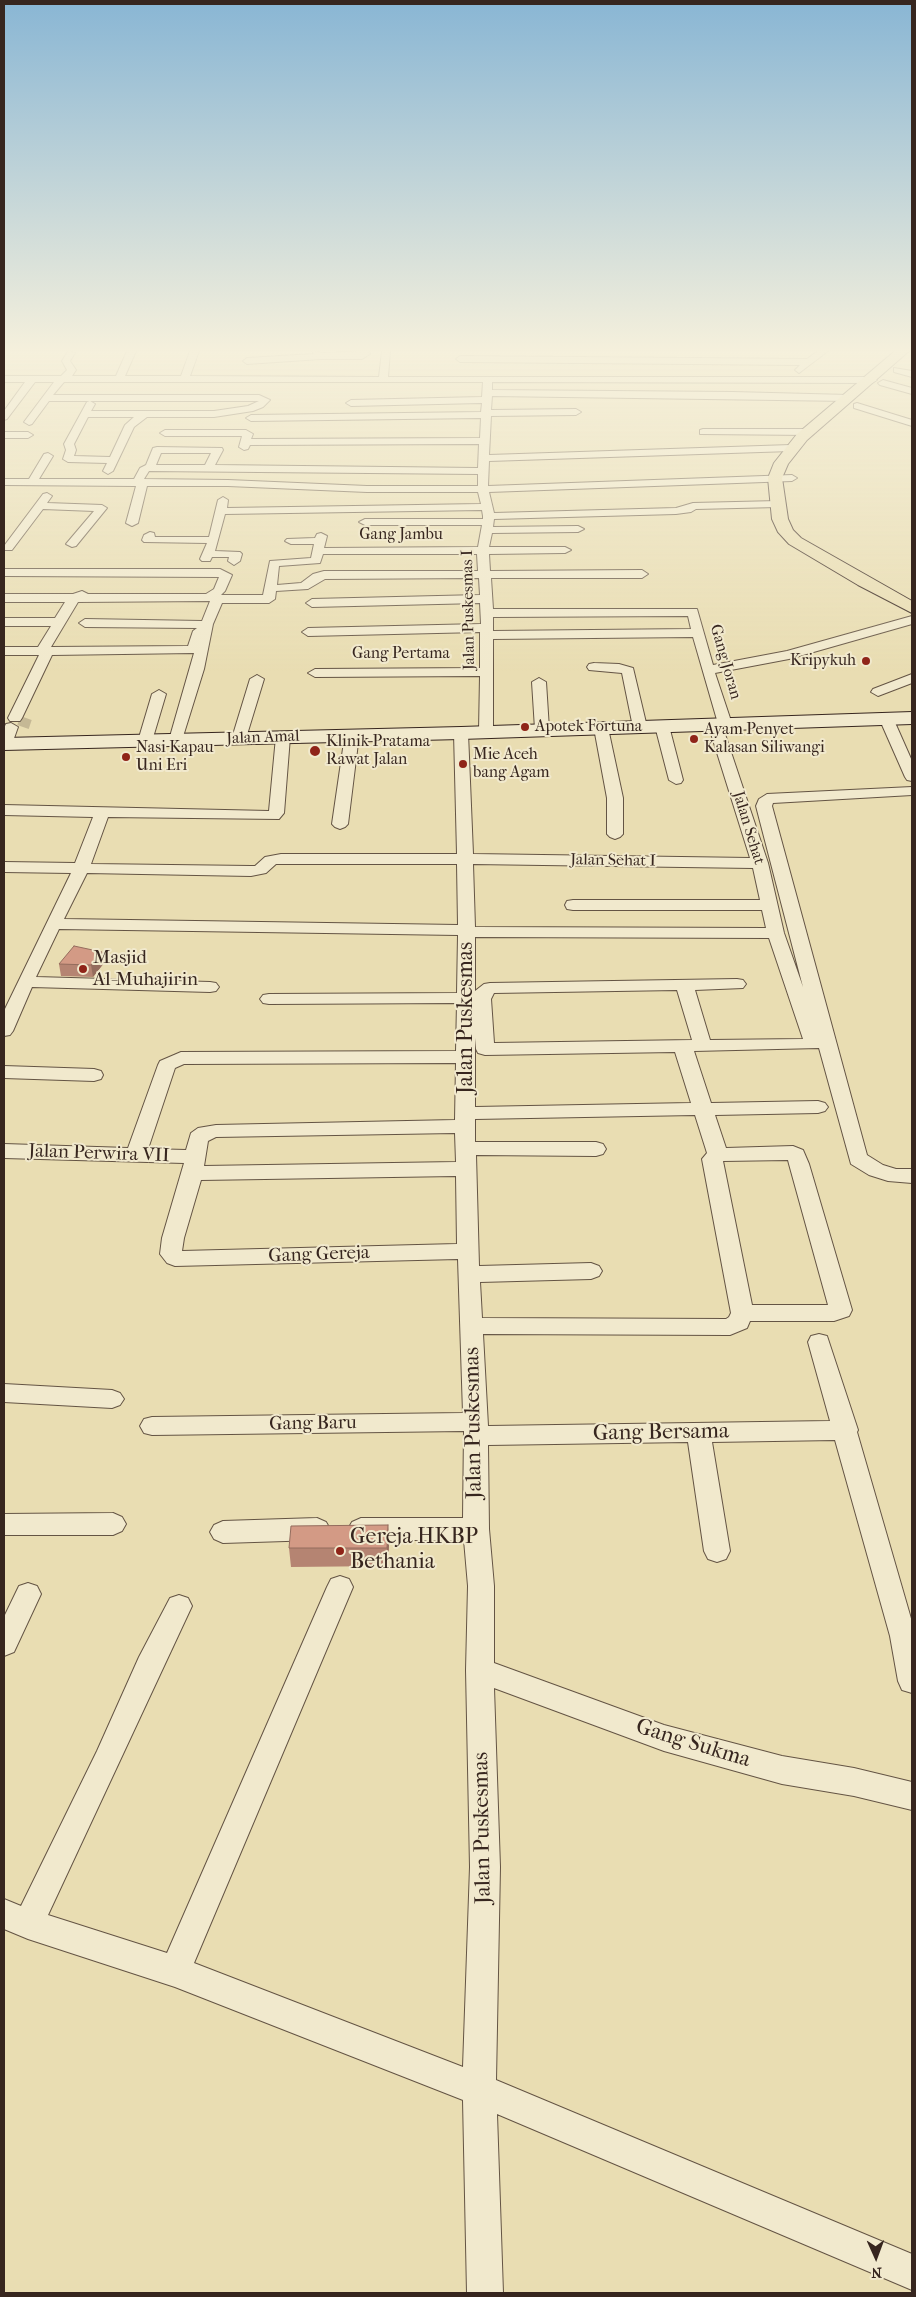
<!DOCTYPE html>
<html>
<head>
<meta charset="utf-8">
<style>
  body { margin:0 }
  #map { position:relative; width:916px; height:2297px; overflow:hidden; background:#e9ddb2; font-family:"IM FELL French Canon",serif }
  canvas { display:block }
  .frame { position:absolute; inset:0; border:5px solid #37261f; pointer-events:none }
  .north { position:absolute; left:851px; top:2232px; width:50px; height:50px; -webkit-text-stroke:4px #f1e9cd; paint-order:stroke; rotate:178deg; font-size:14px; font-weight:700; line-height:20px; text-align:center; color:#37261f }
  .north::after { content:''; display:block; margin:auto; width:18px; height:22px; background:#37261f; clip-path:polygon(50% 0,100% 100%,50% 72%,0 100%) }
</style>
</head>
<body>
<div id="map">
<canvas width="916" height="2297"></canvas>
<div class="frame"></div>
<div class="north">N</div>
</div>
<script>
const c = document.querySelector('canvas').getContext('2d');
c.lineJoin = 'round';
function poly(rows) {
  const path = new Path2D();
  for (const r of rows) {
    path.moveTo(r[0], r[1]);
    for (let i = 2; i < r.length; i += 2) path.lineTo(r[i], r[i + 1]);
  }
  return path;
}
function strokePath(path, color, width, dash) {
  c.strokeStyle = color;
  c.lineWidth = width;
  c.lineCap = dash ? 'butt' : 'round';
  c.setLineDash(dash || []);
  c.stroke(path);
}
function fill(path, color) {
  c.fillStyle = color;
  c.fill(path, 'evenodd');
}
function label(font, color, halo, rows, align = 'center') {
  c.font = font + ' "IM FELL French Canon",serif';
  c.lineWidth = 4;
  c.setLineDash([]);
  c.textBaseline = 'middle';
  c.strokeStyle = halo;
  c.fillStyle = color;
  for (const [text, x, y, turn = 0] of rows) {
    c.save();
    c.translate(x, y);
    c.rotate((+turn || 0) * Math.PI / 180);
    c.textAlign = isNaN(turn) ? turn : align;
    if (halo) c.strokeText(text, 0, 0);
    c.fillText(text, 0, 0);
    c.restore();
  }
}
const streetTunnel = poly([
  [23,727,26,718]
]);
const street = poly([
  [68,351,75,353,70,361,76,370,72,376,116,376,127,351,136,351,125,376,181,376,190,351,199,351,190,376,379,377,382,351,390,351,388,377,872,377,877,380,872,383,492,382,492,390,733,392,849,395,854,398,849,401,492,396,491,410,576,409,581,412,576,415,491,416,489,455,791,445,796,448,791,451,489,461,488,486,792,475,797,478,792,481,489,492,494,513,676,508,693,503,778,501,783,504,778,507,696,509,691,512,676,514,494,519,493,527,578,526,584,529,578,532,492,533,489,547,565,547,571,550,565,553,489,554,490,571,642,570,648,574,642,578,491,578,493,609,697,609,713,665,787,651,912,616,912,624,789,659,715,673,732,724,730,727,723,728,768,863,784,933,803,987,756,806,759,799,767,794,912,787,912,795,773,803,772,806,867,1155,883,1165,896,1169,912,1169,912,1183,888,1181,869,1175,851,1164,819,1048,694,1051,711,1103,818,1101,825,1103,828,1107,825,1111,818,1113,715,1115,726,1148,793,1146,803,1150,809,1164,852,1310,849,1316,834,1321,750,1321,747,1328,730,1335,483,1334,488,1426,830,1421,808,1342,811,1336,819,1334,827,1336,858,1430,857,1432,912,1622,912,1693,902,1690,898,1681,890,1636,835,1440,712,1442,730,1551,726,1559,717,1562,708,1559,704,1551,688,1442,488,1445,489,1529,494,1586,494,1663,664,1725,782,1756,854,1768,912,1782,912,1810,854,1796,782,1784,664,1751,494,1688,500,1867,496,2080,912,2254,912,2290,497,2114,503,2293,467,2293,463,2100,175,1987,28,1939,4,1929,4,1899,21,1906,97,1751,139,1657,170,1598,179,1595,188,1598,192,1606,48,1915,167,1953,327,1587,331,1579,340,1576,349,1579,353,1587,194,1963,463,2067,470,1867,466,1670,468,1586,464,1540,361,1540,352,1536,348,1529,352,1522,361,1518,463,1518,464,1431,152,1435,144,1433,140,1426,144,1419,152,1417,463,1413,458,1259,175,1266,167,1263,160,1254,162,1238,184,1163,4,1158,4,1144,128,1148,158,1065,160,1061,181,1052,456,1051,457,1003,269,1004,263,1003,260,999,263,995,269,994,457,993,458,935,59,929,36,977,210,982,216,983,219,987,216,991,210,992,32,987,13,1031,10,1035,4,1036,4,1011,71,873,4,872,4,862,75,863,93,817,4,815,4,805,269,811,276,737,283,733,290,737,284,813,279,819,108,817,91,864,251,866,255,866,265,857,281,854,457,854,454,733,461,729,468,733,473,854,750,858,708,724,710,721,717,720,693,637,493,639,493,731,486,735,479,731,480,676,315,677,308,673,315,669,480,668,480,632,308,636,302,632,308,628,481,624,480,603,312,607,306,603,312,599,480,595,479,578,325,579,308,589,276,591,275,599,269,603,222,603,213,624,204,669,181,743,176,744,169,740,194,653,52,655,22,718,20,721,10,721,8,718,39,655,4,655,4,647,38,647,51,626,4,626,4,618,55,618,65,602,4,602,4,594,73,594,82,591,88,594,206,594,214,589,219,577,4,576,4,569,220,569,232,575,225,591,221,595,263,595,270,561,311,558,314,544,291,544,285,541,287,539,315,538,317,534,321,533,327,536,324,548,478,547,482,525,365,525,359,522,365,519,483,519,483,516,482,510,225,514,215,551,240,552,242,554,240,561,234,565,228,561,229,557,212,557,210,561,202,561,200,559,207,543,144,542,142,540,144,535,150,532,154,533,155,537,209,537,218,500,223,497,228,500,227,508,481,504,478,492,367,492,228,486,147,486,138,523,132,526,126,523,136,486,4,485,4,479,29,479,44,454,48,453,53,456,39,479,134,479,140,468,146,465,153,448,157,447,222,448,223,450,215,465,478,468,479,444,250,445,248,449,244,450,239,447,242,436,165,436,160,433,165,430,246,430,253,434,251,439,480,438,481,418,251,421,246,418,251,415,481,412,482,403,351,406,346,403,351,400,482,397,483,382,64,382,53,395,259,395,270,400,263,407,253,411,214,417,147,417,134,427,113,471,108,474,103,471,107,463,68,462,63,459,66,450,64,444,87,402,90,401,95,404,91,411,214,411,248,406,259,401,49,401,32,424,29,425,24,422,54,382,35,382,7,419,4,420,4,411,25,382,4,382,4,376,61,376,67,370,62,361,68,351],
  [88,417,134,417,125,425,110,457,74,456,76,450,74,444,88,417],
  [161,453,211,453,205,465,156,465,161,453],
  [149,471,478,474,478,486,367,486,228,480,144,479,149,471],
  [323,554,477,554,478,571,324,571,313,574,301,583,277,585,279,566,320,563,323,554],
  [210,601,202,621,85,619,79,623,85,627,197,628,193,631,188,646,51,647,78,602,210,601],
  [688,616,691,629,493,631,493,617,688,616],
  [276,864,457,864,458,925,64,919,87,873,251,876,266,873,276,864],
  [473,864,753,868,760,900,573,900,567,901,565,905,567,909,573,910,762,910,766,928,475,927,473,864],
  [475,937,769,938,803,1039,710,1040,695,990,743,988,746,984,743,980,737,979,490,983,484,984,475,991,475,937],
  [677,990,692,1040,494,1043,491,999,494,993,677,990],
  [475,1038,476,1049,478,1053,485,1055,675,1052,691,1103,475,1107,475,1038],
  [456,1063,455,1120,216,1125,198,1128,191,1133,186,1150,148,1149,175,1068,184,1064,456,1063],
  [695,1115,707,1153,702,1159,731,1313,729,1317,726,1319,482,1318,480,1282,591,1279,599,1276,602,1271,599,1266,591,1263,479,1266,476,1155,596,1156,603,1154,606,1149,603,1144,596,1142,475,1142,475,1119,695,1115],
  [455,1133,456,1162,204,1166,208,1141,216,1137,455,1133],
  [788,1160,789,1164,828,1305,752,1305,723,1161,788,1160],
  [456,1176,457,1244,182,1251,184,1238,201,1180,456,1176],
  [312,351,323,353,369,351,370,354,362,359,321,359,247,364,243,361,247,358,314,354,312,351],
  [818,351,828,351,799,373,795,370,800,365,460,362,456,359,460,356,807,359,818,351],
  [894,368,912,371,912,377,894,372,894,368],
  [883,380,912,388,912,394,880,385,878,383,883,380],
  [857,403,912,420,912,426,854,408,854,404,857,403],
  [703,429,810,429,815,432,810,435,700,434,700,430,703,429],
  [4,432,28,432,33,435,28,438,4,438,4,432],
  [47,493,52,496,47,503,102,505,107,508,76,546,72,547,66,544,94,511,43,509,12,550,4,550,4,546,43,494,47,493],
  [594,663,619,664,633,668,647,727,645,730,635,730,633,727,622,673,589,670,587,667,589,664,594,663],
  [912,674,912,683,878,696,871,692,873,689,912,674],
  [257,675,264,679,246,738,244,741,234,741,232,738,250,679,257,675],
  [539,678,546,682,549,729,542,733,535,729,532,682,539,678],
  [159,690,166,694,152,741,150,744,140,744,138,741,152,694,159,690],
  [886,714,893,718,912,761,912,781,907,780,905,777,879,718,886,714],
  [662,722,669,726,683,780,681,783,676,784,669,780,655,726,662,722],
  [11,723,18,727,12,744,10,747,4,748,4,728,6,724,11,723],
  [601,724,608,728,623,798,623,834,620,837,615,839,610,837,607,834,607,798,594,728,601,724],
  [352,731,359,735,348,824,345,827,340,829,335,827,332,824,345,735,352,731],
  [4,1066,94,1069,101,1071,103,1075,101,1079,94,1081,4,1078,4,1066],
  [4,1384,112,1390,120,1393,124,1399,120,1405,112,1408,4,1402,4,1384],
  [113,1513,122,1517,126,1524,122,1531,113,1535,4,1535,4,1514,113,1513],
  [317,1518,326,1522,330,1529,326,1536,317,1540,223,1543,214,1539,210,1532,214,1525,223,1521,317,1518],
  [28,1583,37,1586,41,1594,14,1652,4,1656,4,1617,19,1586,28,1583]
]);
const secondary = poly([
  [912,712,912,724,461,739,4,750,4,738,461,727,912,712]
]);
const primary = poly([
  [895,351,909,351,807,440,788,464,782,478,788,519,793,530,801,538,912,601,912,613,858,585,789,544,778,532,772,519,768,478,774,463,797,434,895,351]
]);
const wall = poly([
  [102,952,104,963,93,977,61,976,59,964],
  [388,1525,389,1543,388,1566,291,1567,289,1548]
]);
const shadedWall = poly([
  [102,952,104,963,93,977,91,965],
  [388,1525,389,1543,388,1566,387,1548]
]);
const building = poly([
  [74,946,102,952,91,965,59,964,74,946],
  [388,1525,387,1548,289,1548,291,1526,388,1525]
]);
const markers = [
  [866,661,5,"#8f2418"],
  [525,727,5,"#8f2418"],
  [694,739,5,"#8f2418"],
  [315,751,6,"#8f2418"],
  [126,757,5,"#8f2418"],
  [463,764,5,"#8f2418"],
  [83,969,5,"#8f2418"],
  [340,1551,5,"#8f2418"]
];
const farStreetnames = [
  ["Gang Jambu",401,535],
  ["Jalan Puskesmas I",469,610,-91],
  ["Gang Pertama",401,654],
  ["Gang Joran",725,662,74],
  ["Jalan Amal",263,738,-2],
  ["Jalan Sehat",748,828,73],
  ["Jalan Sehat I",613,861,1]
];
const farPoinames = [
  ["Kripykuh",856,661,"right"],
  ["Apotek Fortuna",535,727],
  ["Ayam Penyet",704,730],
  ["Kalasan Siliwangi",704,748],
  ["Klinik Pratama",326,742],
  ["Rawat Jalan",326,760],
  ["Nasi Kapau",136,748],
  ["Uni Eri",136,766],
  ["Mie Aceh",473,755],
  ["bang Agam",473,773]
];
const poiNames = [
  ["Masjid",93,958],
  ["Al-Muhajirin",93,980]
];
const streetNames = [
  ["Jalan Perwira VII",99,1154,2],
  ["Gang Gereja",319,1255,-2],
  ["Gang Baru",313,1424,-1]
];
const nearStreetnames = [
  ["Jalan Puskesmas",467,1018,-90],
  ["Jalan Puskesmas",474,1423,-91],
  ["Gang Bersama",661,1433,-1],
  ["Gang Sukma",693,1744,17],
  ["Jalan Puskesmas",483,1828,-91]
];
const nearPoinames = [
  ["Gereja HKBP",350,1538],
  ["Bethania",350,1563]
];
strokePath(streetTunnel, '#c5b895', 12, [12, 6]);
strokePath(street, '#645444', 2);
strokePath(secondary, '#37261f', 2);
strokePath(primary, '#37261f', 2);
fill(street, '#f1e9cd');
fill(secondary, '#f1e9cd');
fill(primary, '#e9ddb2');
fill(wall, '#b58472');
fill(shadedWall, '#946c5d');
fill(building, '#d39a85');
strokePath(building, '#946c5d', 1);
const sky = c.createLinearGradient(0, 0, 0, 673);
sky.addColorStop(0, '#89b6d4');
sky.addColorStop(0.52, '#f5f0dc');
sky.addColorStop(1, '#f5f0dc00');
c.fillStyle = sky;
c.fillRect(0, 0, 916, 673);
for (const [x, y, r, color] of markers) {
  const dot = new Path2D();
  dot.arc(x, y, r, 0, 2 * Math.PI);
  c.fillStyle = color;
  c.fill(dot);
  strokePath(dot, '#f1e9cd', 2);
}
label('16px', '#37261f', '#f1e9cd', farStreetnames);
label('16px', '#37261f', '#f1e9cd', farPoinames, 'left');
label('19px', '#37261f', '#f1e9cd', poiNames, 'left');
label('19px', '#37261f', '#f1e9cd', streetNames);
label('22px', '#37261f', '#f1e9cd', nearStreetnames);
label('22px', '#37261f', '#f1e9cd', nearPoinames, 'left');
</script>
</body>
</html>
